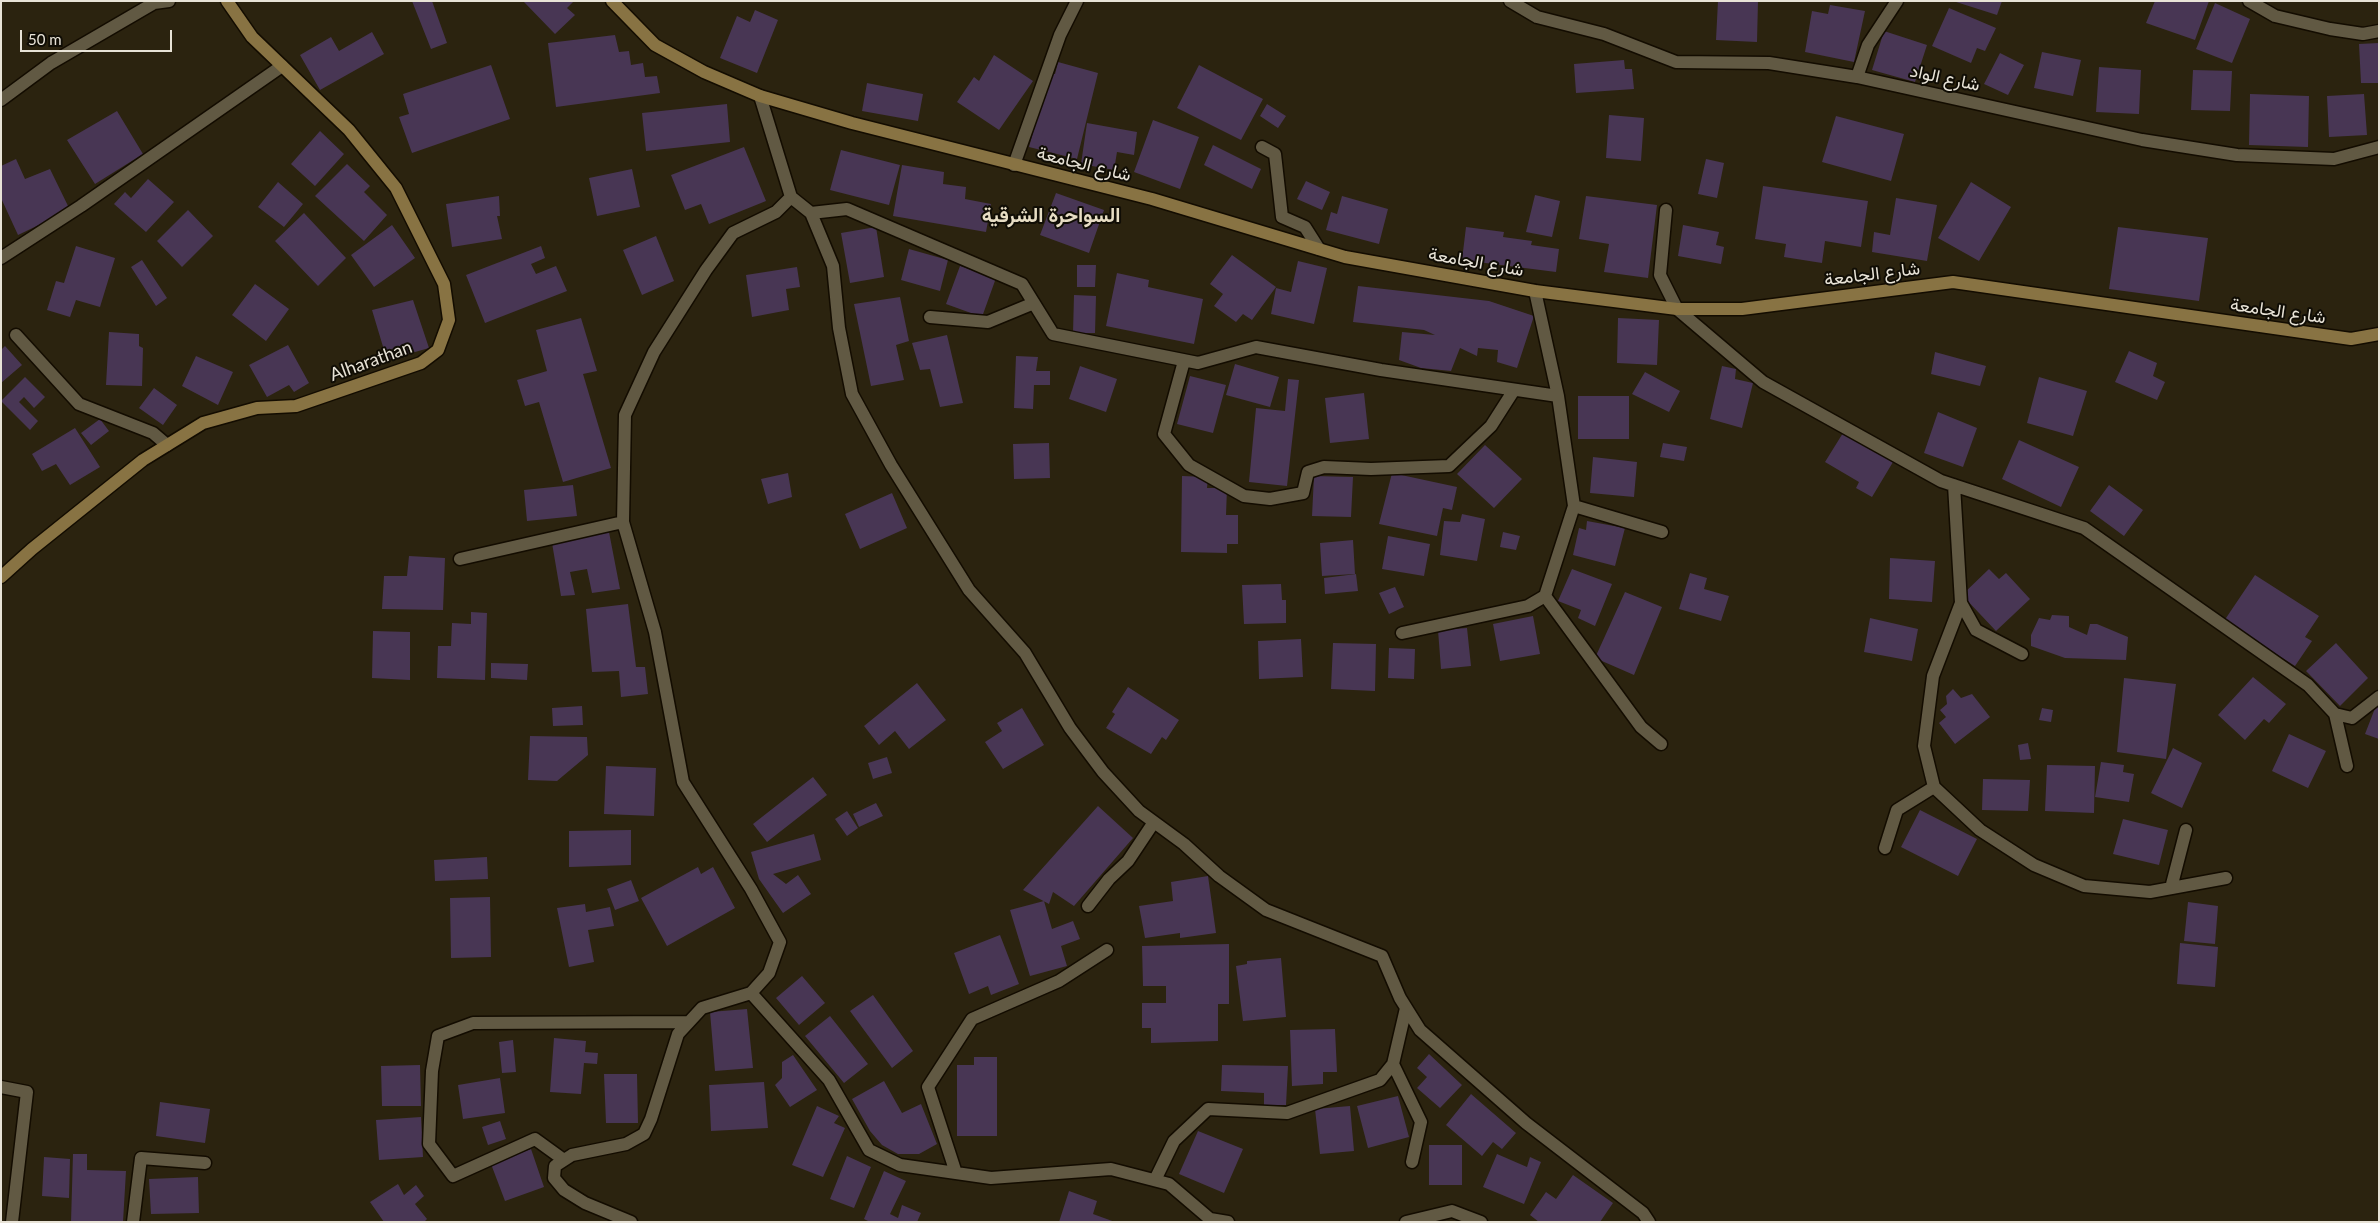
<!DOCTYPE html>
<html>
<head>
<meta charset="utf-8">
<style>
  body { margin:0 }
  #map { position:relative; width:2380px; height:1223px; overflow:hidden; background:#2b230f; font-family:Lato,sans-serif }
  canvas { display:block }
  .frame { position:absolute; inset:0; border:2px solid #e8e3d7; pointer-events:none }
  .scale { position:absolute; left:20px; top:30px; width:152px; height:22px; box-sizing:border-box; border:2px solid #e8e3d7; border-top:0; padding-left:6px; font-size:15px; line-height:18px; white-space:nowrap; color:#e8e3d7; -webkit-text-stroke:4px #100d05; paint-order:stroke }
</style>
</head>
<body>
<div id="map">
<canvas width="2380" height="1223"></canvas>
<div class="frame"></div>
<div class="scale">50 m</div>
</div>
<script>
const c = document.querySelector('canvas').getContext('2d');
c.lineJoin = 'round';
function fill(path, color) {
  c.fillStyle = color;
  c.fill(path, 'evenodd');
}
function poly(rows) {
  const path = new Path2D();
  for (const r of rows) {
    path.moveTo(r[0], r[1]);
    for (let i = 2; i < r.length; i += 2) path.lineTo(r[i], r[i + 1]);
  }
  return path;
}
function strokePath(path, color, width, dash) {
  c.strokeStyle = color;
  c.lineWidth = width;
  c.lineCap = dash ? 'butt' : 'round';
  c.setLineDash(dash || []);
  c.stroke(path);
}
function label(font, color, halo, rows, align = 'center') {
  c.font = font + ' Lato,Vazirmatn,sans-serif';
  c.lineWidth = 4;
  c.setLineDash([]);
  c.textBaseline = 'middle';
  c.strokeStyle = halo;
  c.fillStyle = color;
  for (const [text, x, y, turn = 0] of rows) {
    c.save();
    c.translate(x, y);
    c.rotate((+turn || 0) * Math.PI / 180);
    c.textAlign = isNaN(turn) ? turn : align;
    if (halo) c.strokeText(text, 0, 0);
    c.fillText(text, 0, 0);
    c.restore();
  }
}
const building = poly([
  [412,1,432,1,447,43,431,49],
  [523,1,574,1,567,8,575,15,555,34],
  [1718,1,1758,1,1757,42,1716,40],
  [1953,1,2002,1,1997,15],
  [2155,1,2209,1,2195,40,2146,23],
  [2215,3,2250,19,2232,63,2196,49],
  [1830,5,1865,11,1854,62,1805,52,1812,11,1828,14],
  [1949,8,1996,28,1985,51,1977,48,1971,63,1932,46],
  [755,10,778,20,757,73,720,58,737,16,750,22],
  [1884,31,1927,45,1915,82,1872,70],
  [372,32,384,54,320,90,300,55,331,37,339,51],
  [615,35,619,52,629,51,631,65,643,63,645,77,657,76,660,93,556,107,548,43],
  [2379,43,2379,83,2361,83,2359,44],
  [2042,52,2081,60,2073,96,2034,88],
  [2000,53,2024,65,2008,95,1984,84],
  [994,55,1033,81,999,130,957,102,974,77,979,81],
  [1624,60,1625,69,1632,69,1634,89,1576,93,1574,64],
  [1058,62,1098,73,1077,159,1029,147,1049,73,1055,74],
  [491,65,510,119,412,153,399,117,409,114,403,94],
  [1199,65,1263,99,1241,140,1177,108],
  [2099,67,2141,70,2139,114,2096,112],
  [2193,70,2232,71,2230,111,2191,110],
  [867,83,923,94,918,121,862,111],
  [2250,94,2309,96,2308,147,2249,145],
  [2364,94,2367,135,2329,137,2327,96],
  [727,104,730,142,646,151,642,113],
  [1267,104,1286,116,1278,128,1260,116],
  [117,111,143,154,95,184,67,140],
  [1609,115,1644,118,1641,161,1606,158],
  [1836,116,1904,134,1891,181,1822,162],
  [1153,120,1199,137,1180,189,1134,172],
  [1087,123,1137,132,1134,155,1117,152,1114,170,1081,164],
  [320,131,344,154,315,186,291,164],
  [1213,145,1261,169,1252,189,1204,165],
  [744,147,766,201,709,224,701,204,685,210,671,175],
  [841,150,900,165,889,205,830,190],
  [16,159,25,179,50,169,70,210,18,235,1,198,1,166],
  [1706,159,1724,163,1717,198,1698,194],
  [347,164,370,186,364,192,387,215,364,241,315,196],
  [902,165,944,172,943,184,966,187,965,199,991,204,986,232,893,216],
  [632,169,640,207,597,216,589,178],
  [148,179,174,202,146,232,114,204,125,192,131,198],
  [1306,181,1330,192,1322,210,1297,199],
  [278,182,303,204,284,227,258,207],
  [1971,182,2011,207,1979,261,1938,238],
  [1763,186,1868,201,1861,247,1825,241,1822,263,1784,257,1786,244,1755,239],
  [1056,193,1104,210,1089,253,1040,235],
  [1535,195,1560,201,1552,237,1526,232],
  [499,196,500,216,497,216,502,239,452,247,446,204],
  [1342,196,1388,209,1379,244,1326,230,1331,212,1337,214],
  [1586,196,1657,205,1648,278,1604,272,1609,244,1579,239],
  [1896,198,1937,205,1927,261,1872,252,1874,232,1890,235],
  [188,210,213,236,182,267,157,241],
  [304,213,346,258,318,286,275,241],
  [392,225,415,258,374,287,351,255],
  [1683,225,1719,232,1716,245,1724,247,1721,264,1678,256],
  [876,227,884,277,850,283,841,233],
  [1466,227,1504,232,1503,237,1532,241,1531,245,1559,249,1556,272,1462,260],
  [2118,227,2208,238,2199,301,2109,289],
  [656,236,674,281,642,295,623,250],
  [76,246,115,258,100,307,76,300,70,317,47,310,56,281,64,283],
  [541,246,545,258,531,264,536,274,556,266,567,291,485,323,466,275],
  [909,249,948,260,940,291,901,280],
  [1232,255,1276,287,1252,320,1243,314,1236,322,1214,306,1223,294,1210,284],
  [142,260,167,298,156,306,131,267],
  [1298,261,1327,268,1314,324,1271,314,1276,288,1291,292],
  [1077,265,1096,265,1095,287,1077,287],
  [960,266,996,278,982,317,946,304],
  [797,267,800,287,786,289,789,310,752,317,746,275],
  [1117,273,1149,280,1148,287,1203,299,1194,344,1106,326],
  [255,284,289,309,266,341,232,315],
  [1358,286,1489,301,1534,316,1517,368,1497,362,1498,350,1478,348,1477,356,1460,348,1451,371,1421,368,1399,360,1402,332,1435,335,1424,330,1353,322],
  [1074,295,1096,296,1095,333,1073,333],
  [900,297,909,341,896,345,904,380,871,386,854,304],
  [413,300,429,348,387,360,372,310],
  [581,318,597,371,583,374,611,468,563,482,539,402,525,406,517,380,547,371,536,330],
  [1618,318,1659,320,1657,365,1617,363],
  [109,332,139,334,139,346,143,348,142,386,106,385],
  [947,335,963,403,940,407,930,369,920,370,912,343],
  [288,345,309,383,294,392,289,385,267,397,249,365],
  [5,346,22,365,1,383,1,350],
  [2129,351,2157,363,2153,376,2165,382,2157,400,2115,382],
  [1935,352,1986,366,1980,386,1931,374],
  [196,356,233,372,218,405,182,386],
  [1016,356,1038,357,1036,371,1050,371,1050,385,1034,385,1033,409,1014,408],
  [1235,364,1279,377,1270,407,1226,395],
  [1080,366,1117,379,1106,412,1069,399],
  [1722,366,1736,369,1735,379,1753,383,1742,428,1710,419],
  [1645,372,1680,391,1669,412,1632,394],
  [1190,376,1226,385,1213,433,1177,424],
  [25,377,45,397,34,408,24,397,19,402,38,421,30,430,1,401],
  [2039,377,2087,391,2073,436,2027,423],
  [1288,379,1299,380,1287,486,1249,482,1256,408,1285,411],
  [154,388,177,405,163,425,139,408],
  [1364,393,1369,439,1330,443,1325,398],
  [1578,396,1629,396,1629,439,1578,439],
  [1938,412,1977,428,1963,467,1924,453],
  [100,419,109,431,91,445,81,433],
  [75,428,100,467,70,485,56,464,42,471,32,454],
  [1843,433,1893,462,1872,497,1856,488,1859,482,1825,462],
  [2019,440,2079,467,2061,507,2002,479],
  [1049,443,1050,478,1014,479,1013,444],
  [1663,443,1687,447,1684,461,1660,457],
  [1485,445,1522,479,1494,508,1457,474],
  [1593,457,1637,462,1634,497,1590,493],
  [788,473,792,497,768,504,761,479],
  [1392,473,1457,487,1452,510,1443,508,1437,536,1379,524],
  [1182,476,1208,477,1207,488,1227,488,1226,515,1238,515,1238,544,1227,544,1227,553,1181,552],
  [1314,476,1353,477,1351,517,1312,516],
  [573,485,577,516,527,521,524,490],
  [2109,485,2143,510,2124,536,2090,511],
  [892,493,907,528,860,549,845,514],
  [1462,514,1485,519,1477,561,1440,555,1444,521,1460,522],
  [1587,521,1625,528,1615,566,1573,555,1579,528,1586,530],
  [609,532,620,589,592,593,587,569,570,572,575,595,561,596,552,543],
  [1503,532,1520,536,1516,550,1500,547],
  [1388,536,1430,544,1424,576,1382,569],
  [1353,540,1355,574,1322,576,1320,543],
  [409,556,445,558,443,610,382,609,384,576,407,576],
  [1890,558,1935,561,1932,602,1889,599],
  [1572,569,1612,584,1595,626,1578,618,1581,610,1558,601],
  [1989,569,1999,579,2006,573,2030,599,1996,631,1962,595],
  [1690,573,1707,578,1704,589,1729,596,1721,621,1679,609],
  [1356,574,1358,591,1325,594,1324,578],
  [2255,575,2319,616,2305,637,2312,641,2295,666,2224,621],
  [1281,584,1282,600,1286,600,1286,623,1244,624,1242,585],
  [1395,587,1404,607,1389,614,1379,593],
  [1625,592,1662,607,1634,675,1595,658],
  [628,604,636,667,645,667,648,694,621,697,619,671,592,672,586,609],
  [471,612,487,613,485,680,437,678,438,646,451,646,452,623,471,624],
  [2052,615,2069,616,2069,627,2087,635,2090,624,2097,624,2128,637,2126,660,2065,658,2031,646,2031,635,2039,618,2050,620],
  [1533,616,1540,654,1500,661,1493,624],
  [1870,618,1918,629,1912,661,1864,652],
  [1467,628,1471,666,1441,669,1438,630],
  [373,631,410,632,410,680,372,678],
  [1301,639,1303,677,1259,679,1258,641],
  [1333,643,1376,644,1375,691,1331,689],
  [2336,643,2368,678,2340,706,2306,671],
  [1389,648,1415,649,1414,679,1388,678],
  [491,663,528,664,527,680,491,678],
  [2253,677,2286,704,2269,723,2264,719,2245,740,2218,715],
  [2124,678,2176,684,2166,759,2117,752],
  [917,683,946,720,909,749,895,731,879,745,864,726],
  [1128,687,1179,720,1166,740,1162,737,1151,754,1106,728,1115,714,1112,712],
  [1953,689,1961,698,1972,694,1990,717,1955,744,1939,723,1946,717,1940,710,1947,704,1946,696],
  [2379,698,2379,739,2365,734],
  [582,706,583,725,553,726,552,708],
  [1022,708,1044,745,1003,769,985,742,1002,731,997,723],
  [2042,708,2053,710,2051,722,2039,720],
  [2289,734,2326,751,2308,788,2272,771],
  [530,736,587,737,588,755,557,781,528,780],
  [2028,743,2031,759,2020,760,2018,745],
  [2173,748,2202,763,2182,808,2151,793],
  [887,757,892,773,873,779,868,763],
  [2101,762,2124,765,2123,772,2134,774,2129,802,2095,797],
  [2047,765,2095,766,2094,813,2045,811],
  [606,766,656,768,654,816,604,814],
  [813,777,827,795,767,842,753,824],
  [1983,779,2030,780,2028,811,1982,810],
  [876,803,883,816,859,827,853,814],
  [1098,806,1133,838,1074,906,1053,892,1049,904,1023,890],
  [1920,810,1977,839,1958,876,1901,847],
  [847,811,858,828,847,836,835,819],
  [2123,819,2168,830,2159,865,2113,854],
  [631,830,631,865,569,867,569,831],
  [814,834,821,860,773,874,786,884,798,875,811,894,783,913,759,879,751,852],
  [487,857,488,879,435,881,434,860],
  [698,867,701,874,713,867,735,908,667,946,641,898],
  [1208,876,1216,933,1180,938,1180,933,1145,938,1139,906,1173,901,1171,882],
  [631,880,639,901,615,910,607,889],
  [490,897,491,957,451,958,450,898],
  [1044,901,1052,929,1073,921,1080,939,1061,946,1067,966,1030,976,1010,910],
  [2188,902,2218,906,2215,944,2184,941],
  [585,904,586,912,610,907,614,926,588,930,594,962,569,967,557,908],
  [1000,935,1019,984,991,995,988,986,969,994,954,953],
  [2180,943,2218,947,2215,987,2177,984],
  [1229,944,1229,1004,1218,1004,1218,1041,1151,1043,1151,1028,1142,1028,1142,1003,1166,1003,1166,986,1143,986,1142,946],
  [1281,958,1286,1017,1243,1021,1236,966,1247,964,1247,961],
  [802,976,825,1003,799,1025,776,998],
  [873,995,913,1051,892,1068,850,1011],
  [747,1009,753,1068,715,1071,710,1012],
  [830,1016,868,1064,844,1083,805,1036],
  [1335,1029,1337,1072,1323,1072,1323,1084,1292,1086,1290,1030],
  [554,1038,586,1041,585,1052,598,1053,597,1064,584,1063,581,1094,550,1092],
  [513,1040,516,1072,502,1073,499,1042],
  [1429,1054,1462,1085,1440,1108,1417,1088,1427,1077,1417,1068],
  [793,1055,817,1090,790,1107,775,1085,782,1078,782,1062],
  [974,1057,997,1057,997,1136,957,1136,957,1065,974,1065],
  [420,1065,421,1106,382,1106,381,1066],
  [1222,1065,1288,1066,1286,1105,1264,1105,1264,1093,1221,1091],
  [604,1074,637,1074,638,1123,606,1123],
  [500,1078,505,1113,463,1119,458,1085],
  [884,1081,902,1113,921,1104,937,1144,919,1154,898,1154,882,1145,870,1131,852,1099],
  [764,1082,768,1128,711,1131,709,1085],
  [1471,1094,1516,1133,1502,1149,1493,1142,1482,1156,1446,1125],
  [1398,1096,1409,1137,1368,1148,1357,1106],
  [160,1102,210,1109,205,1143,156,1136],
  [817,1106,839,1116,834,1123,845,1128,823,1177,792,1165],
  [1350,1106,1354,1151,1320,1154,1315,1109],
  [421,1117,423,1157,379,1160,376,1120],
  [500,1121,506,1139,488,1145,482,1127],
  [1198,1131,1243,1149,1224,1193,1179,1174],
  [1429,1145,1462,1145,1462,1185,1429,1185],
  [531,1149,544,1187,505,1201,491,1164],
  [73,1154,87,1154,87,1170,126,1171,123,1222,71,1222],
  [1497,1154,1527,1167,1530,1157,1541,1162,1524,1204,1483,1187],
  [847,1156,871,1167,854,1208,830,1199],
  [44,1157,70,1159,69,1198,42,1196],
  [884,1171,906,1181,890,1214,898,1218,902,1205,921,1213,917,1222,870,1222,864,1219],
  [1573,1175,1613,1203,1600,1222,1539,1222,1530,1215,1546,1192,1556,1199],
  [198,1177,199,1213,151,1214,149,1179],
  [398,1184,404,1195,416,1185,424,1196,415,1204,427,1219,424,1222,384,1222,370,1202],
  [1069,1191,1097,1201,1093,1214,1115,1222,1059,1222]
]);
const street = poly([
  [1510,1,1537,17,1604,34,1676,62,1769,63,1857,77,2142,140,2237,155,2334,159,2379,147],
  [2249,1,2275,16,2330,29,2363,34,2379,31],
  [1857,77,1868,45,1897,1],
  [1,100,51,63,154,3,169,1],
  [1262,147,1275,154,1282,217,1305,227,1319,249],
  [1014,165,1060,35,1077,1],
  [791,197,811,213,833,266,839,328,852,394,891,465,969,590,1025,653,1070,728,1103,772,1139,811,1184,844,1219,876,1266,910,1382,956,1400,998,1420,1030,1526,1123,1643,1213,1649,1222],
  [1666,210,1660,275,1677,309,1763,382,1941,481,2084,528,2308,685,2335,714,2352,718,2379,697],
  [811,213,847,209,1022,284,1053,334,1198,363,1256,347,1381,370,1558,396],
  [1,258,81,206,282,66],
  [930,317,988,322,1034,303],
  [16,335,79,404,153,433,167,445],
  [1184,361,1164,434,1189,465,1244,496,1270,499,1303,493,1308,472,1324,467,1371,469,1449,466,1491,426,1514,390],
  [1954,485,1961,603,1933,676,1924,746,1934,787,1980,830,2034,865,2084,886,2150,892,2226,878],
  [1574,506,1662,532],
  [460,559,623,522],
  [1545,596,1641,727,1661,744],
  [1961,603,1976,630,2022,654],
  [1402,633,1528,606,1545,596,1574,506,1558,396,1535,291],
  [2335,714,2347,766],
  [1885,848,1897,810,1934,787],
  [2171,888,2186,830],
  [1088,906,1109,879,1128,861,1154,822],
  [751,993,829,1080,869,1150,900,1165,991,1178,1111,1169,1169,1184,1210,1219,1228,1222],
  [1393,1064,1421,1122,1412,1162],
  [1,1087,27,1092,12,1222],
  [564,1160,535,1139,453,1176,429,1144,432,1071,438,1036,473,1023,688,1022],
  [956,1173,928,1087,972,1019,1059,981,1107,950],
  [1155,1180,1174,1141,1208,1109,1287,1113,1380,1080,1393,1064,1406,1008],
  [133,1222,141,1158,205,1163],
  [631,1222,585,1203,564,1190,554,1178,555,1166,572,1155,626,1144,644,1134,651,1119,678,1034,702,1008,751,993,769,973,780,942,751,889,683,782,655,632,623,522,625,415,654,352,706,270,733,233,776,212,791,197,760,96],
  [1406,1222,1452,1211,1481,1222]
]);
const secondary = poly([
  [612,1,655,45,704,72,760,96,852,123,1152,199,1345,257,1535,291,1677,309,1742,309,1953,282,2351,339,2379,334],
  [1,577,32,549,143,460,203,423,257,408,296,406,421,363,438,350,449,320,444,284,396,188,349,130,252,37,227,1]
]);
const streetNames = [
  ["شارع الواد",1945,78,12],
  ["شارع الجامعة",1084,164,14],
  ["شارع الجامعة",1476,262,10],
  ["شارع الجامعة",1872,274,-7],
  ["شارع الجامعة",2278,311,8],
  ["Alharathan",371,361,-20]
];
const quarterNames = [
  ["السواحرة الشرقية",1051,216]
];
fill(building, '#483654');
strokePath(street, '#130c00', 15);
strokePath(secondary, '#130c00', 15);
strokePath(street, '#615943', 12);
strokePath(secondary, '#887343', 12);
label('18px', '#e8e3d7', '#100d05', streetNames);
label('bold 20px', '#e7ddc4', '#100d05', quarterNames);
</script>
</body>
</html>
